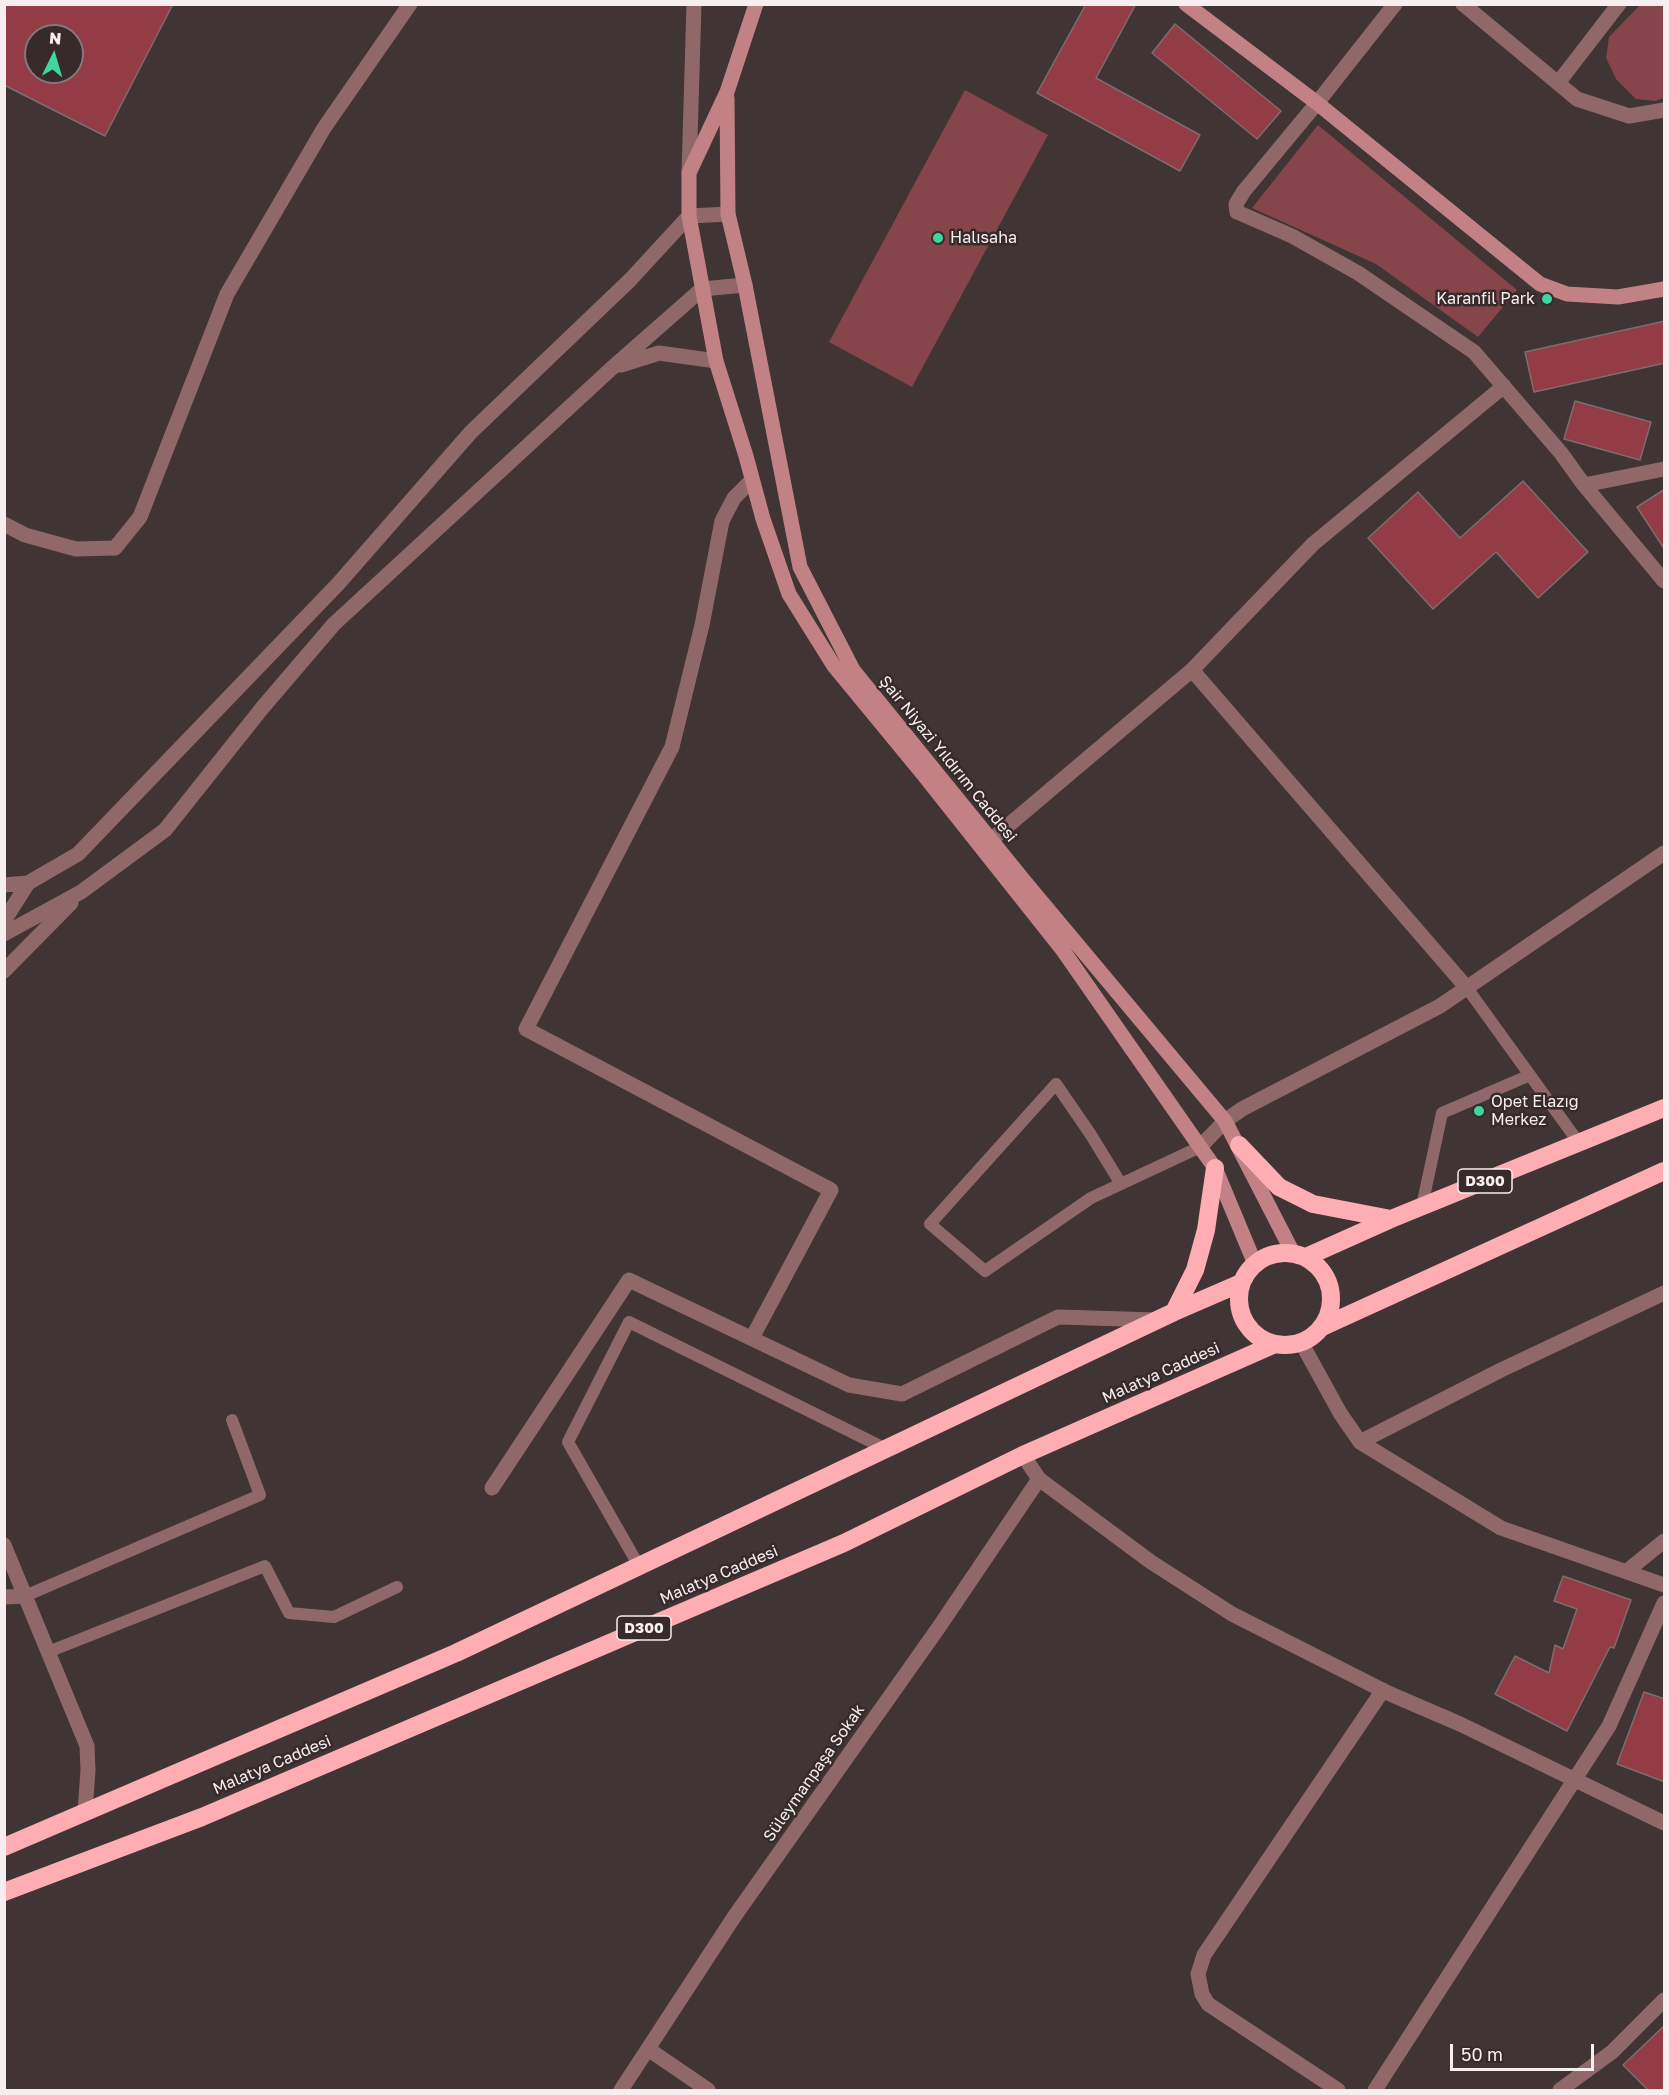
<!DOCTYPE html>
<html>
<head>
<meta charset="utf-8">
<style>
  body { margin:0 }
  #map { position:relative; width:1669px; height:2095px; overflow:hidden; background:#403434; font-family:"Golos Text",sans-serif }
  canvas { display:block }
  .frame { position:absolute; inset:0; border:6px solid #f7eeef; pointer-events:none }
  .north { position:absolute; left:24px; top:24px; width:60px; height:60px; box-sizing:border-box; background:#362a2a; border:2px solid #837879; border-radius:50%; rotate:5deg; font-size:16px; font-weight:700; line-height:24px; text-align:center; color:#f7eeef }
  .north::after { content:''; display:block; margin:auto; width:21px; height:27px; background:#40d4a1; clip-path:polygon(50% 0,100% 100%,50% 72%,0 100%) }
  .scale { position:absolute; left:1450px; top:2044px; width:144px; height:27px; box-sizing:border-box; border:3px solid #f7eeef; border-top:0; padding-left:8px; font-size:18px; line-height:21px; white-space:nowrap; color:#f7eeef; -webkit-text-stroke:4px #362a2a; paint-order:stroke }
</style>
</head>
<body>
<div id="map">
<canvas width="1669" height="2095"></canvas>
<div class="frame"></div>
<div class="north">N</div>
<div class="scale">50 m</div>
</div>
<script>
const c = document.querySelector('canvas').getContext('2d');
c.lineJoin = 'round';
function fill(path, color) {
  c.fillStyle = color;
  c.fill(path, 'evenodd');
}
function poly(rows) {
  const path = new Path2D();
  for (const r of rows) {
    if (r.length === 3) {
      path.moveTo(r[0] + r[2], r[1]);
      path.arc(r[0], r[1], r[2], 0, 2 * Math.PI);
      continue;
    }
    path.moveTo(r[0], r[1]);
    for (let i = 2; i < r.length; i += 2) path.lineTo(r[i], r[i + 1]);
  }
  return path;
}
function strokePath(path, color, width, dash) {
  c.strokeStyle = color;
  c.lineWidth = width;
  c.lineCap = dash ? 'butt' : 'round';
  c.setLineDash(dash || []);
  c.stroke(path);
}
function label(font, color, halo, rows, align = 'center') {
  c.font = font + ' "Golos Text",sans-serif';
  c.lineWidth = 5;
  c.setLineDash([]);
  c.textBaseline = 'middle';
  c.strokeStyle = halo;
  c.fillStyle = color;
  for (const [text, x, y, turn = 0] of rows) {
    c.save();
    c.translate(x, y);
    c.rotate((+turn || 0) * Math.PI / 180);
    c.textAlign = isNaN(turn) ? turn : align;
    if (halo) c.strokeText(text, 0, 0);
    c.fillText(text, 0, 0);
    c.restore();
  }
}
const green = poly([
  [1640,5,1664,5,1664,98,1655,101,1636,99,1616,79,1606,58,1609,37],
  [965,90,1048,135,912,387,829,342],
  [1318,125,1517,290,1478,337,1376,264,1252,208]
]);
const building = poly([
  [4,4,173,4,105,136,4,85,4,4],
  [36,36,72,36,72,72,36,72,36,36],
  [1086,4,1136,4,1096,78,1200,135,1180,171,1037,93,1086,4],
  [1175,24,1281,111,1257,139,1152,53,1175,24],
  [1665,321,1665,363,1534,392,1525,352,1665,321],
  [1575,401,1651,422,1640,460,1564,439,1575,401],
  [1523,481,1588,552,1538,598,1496,552,1433,609,1368,538,1418,492,1460,538,1523,481],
  [1665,489,1665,550,1637,507,1665,489],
  [1563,1576,1631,1600,1614,1648,1610,1647,1567,1731,1495,1694,1515,1656,1549,1673,1555,1645,1563,1649,1577,1609,1554,1601,1563,1576],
  [1644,1692,1665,1699,1665,1782,1617,1764,1644,1692],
  [1665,2025,1665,2091,1649,2091,1623,2065,1665,2025]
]);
const lane = poly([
  [1467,988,1579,1143],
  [1121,1184,1091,1135,1056,1084,930,1224,985,1271,1091,1198,1200,1147],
  [1422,1206,1442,1113,1530,1075],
  [639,1566,568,1442,629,1322,886,1449],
  [25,1596,260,1495,232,1420],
  [48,1652,265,1566,289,1613,334,1617,397,1587]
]);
const street = poly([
  [1395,4,1317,103,1244,191,1236,204,1237,212,1292,236,1358,273,1474,352,1561,453,1584,485,1664,581],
  [1463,4,1577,99,1629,116,1664,110],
  [1558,83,1619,4],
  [689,173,694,4],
  [621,365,659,353,716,361],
  [1584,485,1664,469],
  [4,524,25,535,76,549,115,548,140,517,227,294,324,128,410,4],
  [1192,670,1467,988],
  [991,840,1192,670,1313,544,1504,386],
  [4,885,28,883,78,854,338,584,471,432,630,280,689,216,728,214],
  [4,921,28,883],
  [4,934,81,892,165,830,263,707,334,624,612,368,702,289,745,285],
  [4,971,71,903],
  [1200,1147,1225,1121,1242,1109,1440,1006,1664,853],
  [752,1338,831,1190,526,1029,672,747,702,625,722,521,734,498,752,480],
  [1301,1342,1340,1413,1360,1442,1501,1528,1664,1585],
  [1360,1442,1501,1370,1664,1293],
  [1023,1455,1039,1479,1151,1562,1232,1614,1388,1693,1460,1724,1664,1823],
  [492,1488,629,1280,849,1385,902,1394,1058,1317,1157,1320],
  [4,1545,87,1746,88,1770,85,1812],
  [1627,1571,1664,1541],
  [4,1597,25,1596],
  [648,2049,708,2090],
  [621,2090,734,1917,939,1627,1039,1479],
  [1338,2090,1208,2004,1202,1994,1198,1974,1204,1955,1383,1690],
  [1375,2090,1609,1726,1664,1603],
  [1560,2090,1612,2052,1664,2000]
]);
const secondary = poly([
  [756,4,727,92,689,173,689,216,716,361,746,456,763,519,789,594,834,666,923,774,1062,949,1200,1147,1215,1168,1255,1264],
  [1186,4,1317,103,1540,284,1567,294,1618,297,1664,289],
  [727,98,728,214,745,285,800,567,853,670,1025,882,1225,1121,1293,1253]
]);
const highway = poly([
  [1239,1145,1279,1187,1313,1204,1391,1219],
  [1285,1299,46],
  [1306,1257,1391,1219,1664,1108],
  [1174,1312,1195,1270,1206,1230,1215,1168],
  [1322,1327,1664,1171],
  [4,1847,456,1653,1174,1312,1241,1283],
  [4,1892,202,1817,844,1543,1023,1455,1275,1344]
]);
const markers = [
  [938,238,6,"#40d4a1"],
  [1547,299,6,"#40d4a1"],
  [1479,1111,6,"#40d4a1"]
];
const shields = [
  [1485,1181,54],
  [644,1628,54]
];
const shieldNames = [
  ["D300",1485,1181],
  ["D300",644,1628]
];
const poiNames = [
  ["Halısaha",950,238],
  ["Karanfil Park",1535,299,"right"],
  ["Opet Elazığ",1491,1102],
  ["Merkez",1491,1120]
];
const streetNames = [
  ["Şair Niyazi Yıldırım Caddesi",948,759,51],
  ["Malatya Caddesi",1161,1373,-24],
  ["Malatya Caddesi",719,1575,-23],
  ["Malatya Caddesi",272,1765,-23],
  ["Süleymanpaşa Sokak",814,1773,-55]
];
fill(green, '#85454a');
fill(building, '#933c46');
strokePath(building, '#7c6d6e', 1.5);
strokePath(lane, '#91686a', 12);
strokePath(street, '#91686a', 15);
strokePath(secondary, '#c28285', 15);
strokePath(highway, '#feaeb3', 18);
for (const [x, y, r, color] of markers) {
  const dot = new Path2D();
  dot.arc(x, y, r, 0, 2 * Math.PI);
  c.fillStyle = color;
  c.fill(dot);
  strokePath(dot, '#362a2a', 2);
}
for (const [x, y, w] of shields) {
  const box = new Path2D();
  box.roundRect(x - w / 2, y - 12, w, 24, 4.5);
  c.fillStyle = '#362a2a';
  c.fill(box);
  strokePath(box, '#f7eeef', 1.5);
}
label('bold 15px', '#f7eeef', null, shieldNames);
label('16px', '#f7eeef', '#362a2a', poiNames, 'left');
label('16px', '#f7eeef', '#362a2a', streetNames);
</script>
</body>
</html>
